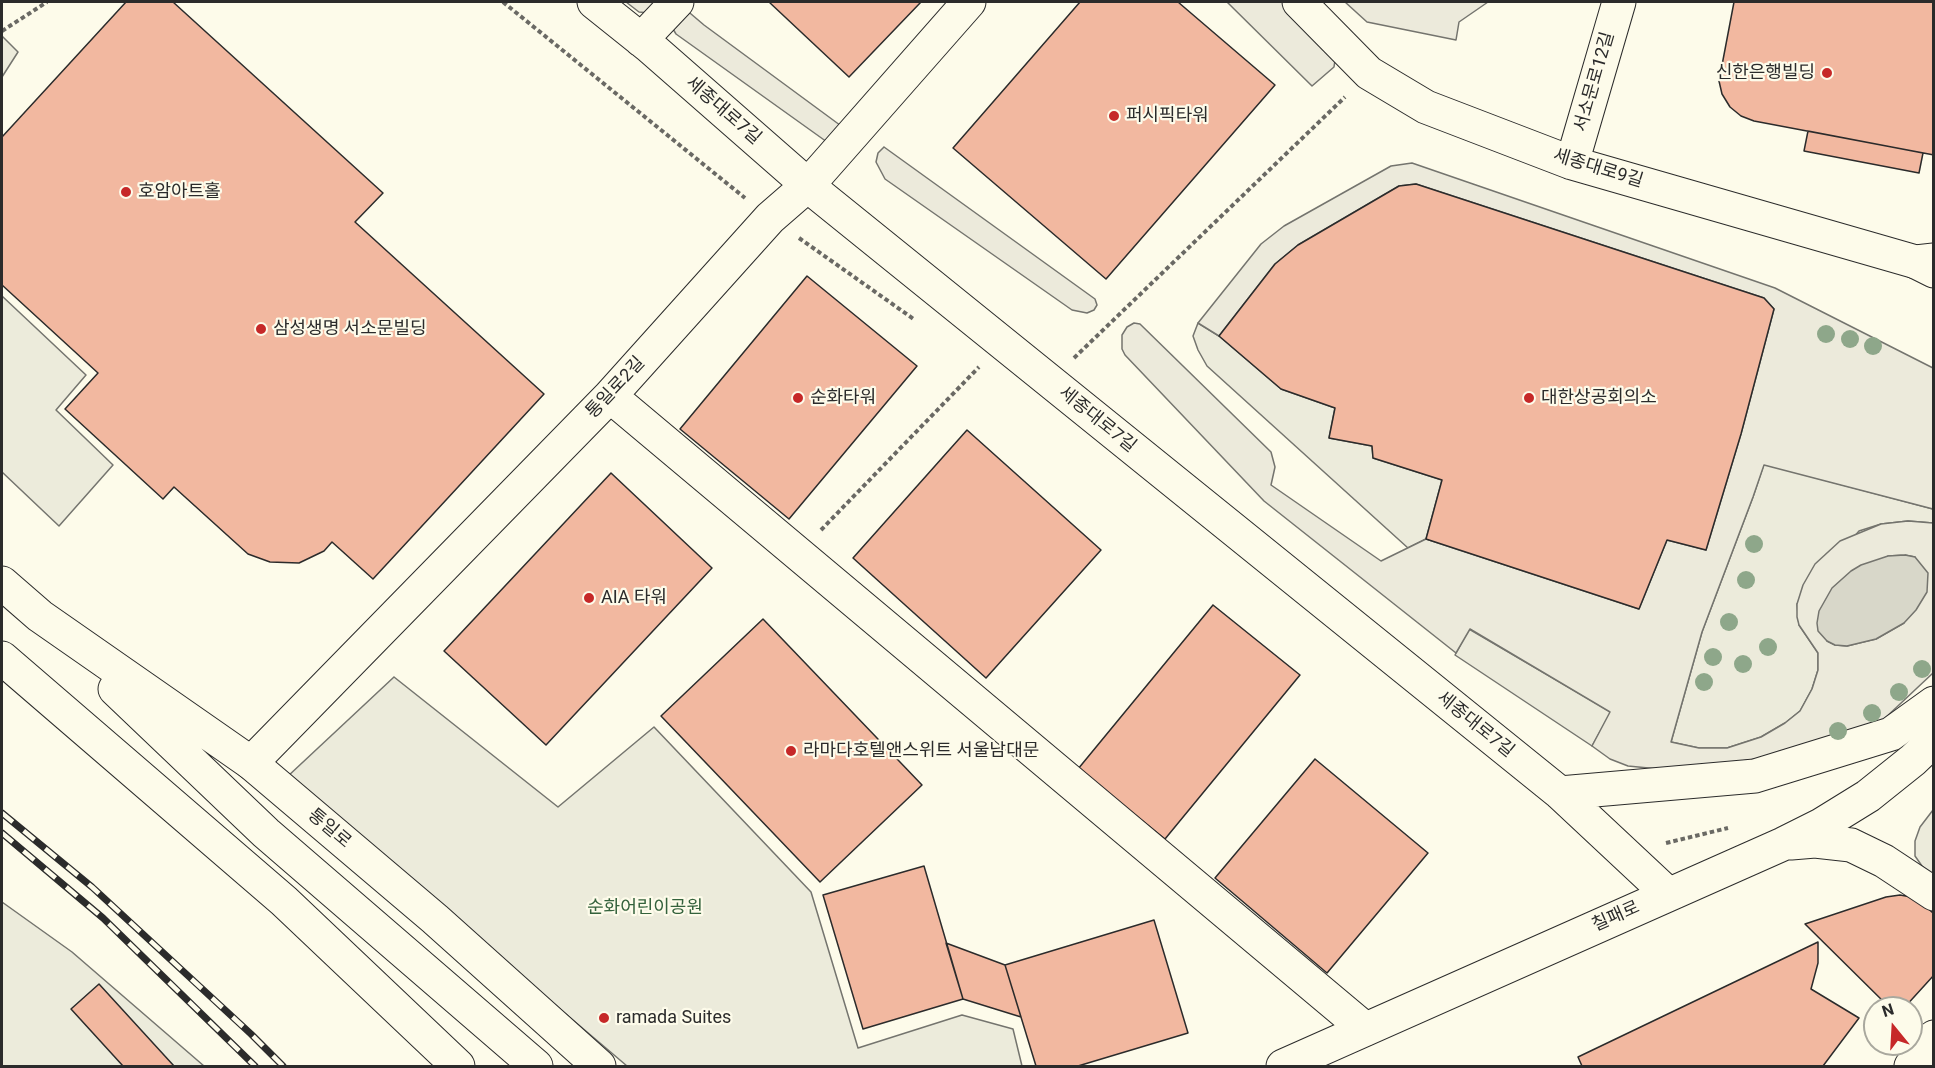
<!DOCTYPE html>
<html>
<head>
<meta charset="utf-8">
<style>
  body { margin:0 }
  #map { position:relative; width:1935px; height:1068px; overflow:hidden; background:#fdfbea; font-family:Roboto,sans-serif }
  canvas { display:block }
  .frame { position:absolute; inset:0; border:3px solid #2b2b2b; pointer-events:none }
  .north { position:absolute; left:1863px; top:996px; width:60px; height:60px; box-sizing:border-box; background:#fdfbea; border:2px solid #a9a89e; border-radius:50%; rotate:342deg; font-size:16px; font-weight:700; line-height:24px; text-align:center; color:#2b2b2b }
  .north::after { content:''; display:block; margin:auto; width:21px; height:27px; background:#c62828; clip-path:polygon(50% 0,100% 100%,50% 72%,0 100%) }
</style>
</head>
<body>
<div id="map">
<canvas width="1935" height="1068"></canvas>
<div class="frame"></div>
<div class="north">N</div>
</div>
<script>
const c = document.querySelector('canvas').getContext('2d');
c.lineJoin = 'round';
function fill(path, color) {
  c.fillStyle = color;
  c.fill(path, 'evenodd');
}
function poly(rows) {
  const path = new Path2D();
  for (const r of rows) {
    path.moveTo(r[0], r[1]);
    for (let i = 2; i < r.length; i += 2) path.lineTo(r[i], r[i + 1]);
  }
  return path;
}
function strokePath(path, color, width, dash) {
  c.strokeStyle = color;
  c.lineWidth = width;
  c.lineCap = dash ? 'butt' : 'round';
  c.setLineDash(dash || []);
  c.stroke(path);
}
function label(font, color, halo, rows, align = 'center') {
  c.font = font + ' Roboto,"Noto Sans KR",sans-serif';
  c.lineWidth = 4.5;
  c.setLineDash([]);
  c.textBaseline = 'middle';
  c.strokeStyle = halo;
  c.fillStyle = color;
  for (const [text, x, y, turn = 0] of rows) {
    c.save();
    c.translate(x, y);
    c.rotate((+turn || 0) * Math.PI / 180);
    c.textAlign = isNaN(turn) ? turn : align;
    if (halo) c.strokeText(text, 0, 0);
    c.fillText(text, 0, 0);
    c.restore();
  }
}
const green = poly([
  [2,36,18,52,2,77,2,36],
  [2,296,86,375,56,410,113,465,59,526,2,472,2,296],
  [1198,323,1219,336,1281,389,1335,408,1329,438,1372,446,1373,458,1442,480,1426,539,1408,548,1207,366,1198,350,1193,336,1198,323],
  [1764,464,1933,509,1933,523,1908,521,1881,524,1859,531,1797,604,1799,625,1818,653,1818,670,1812,689,1800,711,1785,723,1761,737,1727,748,1699,748,1671,742,1702,632,1753,497,1764,464],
  [1469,629,1611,712,1592,746,1455,655,1469,629],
  [394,677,558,807,654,727,811,892,858,1048,962,1015,1013,1029,1022,1066,627,1066,287,777,394,677],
  [1933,810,1933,876,1922,866,1915,856,1915,841,1920,827,1933,810],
  [2,902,72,952,204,1066,2,1066,2,902]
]);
const parking = poly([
  [626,2,668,2,649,13,639,12,626,2],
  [1227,2,1282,2,1332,51,1335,60,1334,67,1312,86,1227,2],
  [1345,2,1488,2,1459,22,1456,40,1367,22,1345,2],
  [684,8,704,25,848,131,827,142,676,34,673,29,684,8],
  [884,147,1095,299,1097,305,1094,310,1087,313,1072,310,885,179,876,162,878,153,884,147],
  [1412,163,1775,288,1933,368,1933,509,1764,465,1753,497,1702,632,1671,742,1699,748,1727,748,1761,737,1785,723,1800,711,1812,689,1818,670,1818,653,1799,625,1797,617,1797,604,1803,585,1815,564,1840,541,1881,524,1908,521,1933,523,1933,673,1883,720,1774,756,1679,771,1628,766,1610,759,1592,746,1610,712,1470,629,1456,653,1264,501,1125,355,1122,349,1122,335,1127,327,1134,323,1140,324,1271,452,1275,467,1271,485,1381,561,1426,539,1639,609,1667,540,1706,550,1741,434,1774,309,1764,298,1416,184,1399,186,1298,245,1275,264,1219,336,1198,323,1261,244,1284,226,1391,166,1412,163],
  [1905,555,1915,557,1904,623,1876,639,1859,643,1847,646,1835,645,1827,641,1888,556,1905,555]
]);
const water = poly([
  [1905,555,1915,557,1928,573,1927,592,1916,610,1904,623,1876,639,1847,646,1835,645,1827,641,1818,631,1817,623,1819,611,1832,588,1851,571,1861,565,1888,556,1905,555]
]);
const building = poly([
  [126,2,173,2,383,193,355,222,544,394,373,579,332,542,324,551,299,563,270,562,248,554,174,487,163,499,65,409,98,373,2,285,2,137,126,2],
  [769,2,921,2,849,77,769,2],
  [1080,2,1178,2,1275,85,1106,279,953,148,1080,2],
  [1734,2,1934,2,1934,155,1754,121,1741,116,1730,107,1722,94,1719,81,1734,2],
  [1808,131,1923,153,1919,173,1804,151,1808,131],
  [1416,184,1764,298,1774,309,1741,434,1706,550,1667,540,1639,609,1426,539,1442,480,1373,458,1372,446,1329,438,1335,408,1281,389,1219,336,1275,264,1298,245,1399,186,1416,184],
  [807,276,917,366,789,519,680,429,807,276],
  [967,430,1101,550,986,678,853,558,967,430],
  [611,473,712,568,546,745,444,651,611,473],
  [1213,605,1300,675,1165,839,1078,769,1213,605],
  [763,619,922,785,820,882,661,716,763,619],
  [1315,759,1428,853,1327,973,1215,878,1315,759],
  [924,866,963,999,863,1029,823,895,924,866],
  [1900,895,1917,898,1934,914,1934,975,1904,1008,1890,1008,1805,924,1886,897,1900,895],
  [1154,920,1188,1033,1078,1066,1036,1066,1005,965,1154,920],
  [1818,942,1818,963,1811,989,1859,1018,1823,1066,1582,1066,1578,1057,1818,942],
  [946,943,1005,965,1021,1017,963,999,946,943],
  [99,984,174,1066,123,1066,71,1009,99,984]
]);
const path = poly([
  [503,2,745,198],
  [2,31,47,2],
  [799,238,915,320],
  [1074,358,1345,97],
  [821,530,979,367],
  [1666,843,1728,828]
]);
const minor = poly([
  [594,2,649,46,818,194,1560,793,1668,894],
  [1299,2,1369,73,1426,107,1572,163,1916,262,1934,260],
  [641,40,677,2],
  [1572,163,1619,2],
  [610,396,1365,1029],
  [251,763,610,396,770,218,808,185,969,2],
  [1560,793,1755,776,1891,734,1934,703],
  [1911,1066,1934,1037]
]);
const major = poly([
  [1916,262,1934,271],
  [2,583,40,616,251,763,435,919,599,1066],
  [2,658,284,901,458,1066],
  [115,689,266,833,536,1066],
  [1791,843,1815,841,1851,845,1884,861,1934,894],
  [1283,1066,1783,844,1821,825,1868,796,1913,760,1934,740]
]);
const rail = poly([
  [2,813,92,887,251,1034,283,1066],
  [2,833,103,918,255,1066]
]);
const trees = [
  [1826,334],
  [1850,339],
  [1873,346],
  [1754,544],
  [1746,580],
  [1729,622],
  [1768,647],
  [1713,657],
  [1743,664],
  [1922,669],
  [1704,682],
  [1899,692],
  [1872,713],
  [1838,731]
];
const markers = [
  [1827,73,6,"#c62828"],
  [1114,116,6,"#c62828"],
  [126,192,6,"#c62828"],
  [261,329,6,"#c62828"],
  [798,398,6,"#c62828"],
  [1529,398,6,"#c62828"],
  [589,598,6,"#c62828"],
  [791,751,6,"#c62828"],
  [604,1018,6,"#c62828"]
];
const poiNames = [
  ["신한은행빌딩",1815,73,"right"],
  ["퍼시픽타워",1126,116],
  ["호암아트홀",138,192],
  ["삼성생명 서소문빌딩",273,329],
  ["순화타워",810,398],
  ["대한상공회의소",1541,398],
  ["AIA 타워",601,598],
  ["라마다호텔앤스위트 서울남대문",803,751],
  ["ramada Suites",616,1018]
];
const streetNames = [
  ["서소문로12길",1595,82,-74],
  ["세종대로7길",723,111,41],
  ["세종대로9길",1598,169,17],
  ["통일로2길",616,388,-47],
  ["세종대로7길",1097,420,39],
  ["세종대로7길",1475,725,39],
  ["통일로",329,829,40],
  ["칠패로",1616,917,-24]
];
const parkNames = [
  ["순화어린이공원",645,908]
];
fill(green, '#ecebdb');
strokePath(green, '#74746e', 1.5);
fill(parking, '#eceadb');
strokePath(parking, '#74746e', 1.5);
fill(water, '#d8d7c9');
strokePath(water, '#74746e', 1.5);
fill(building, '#f2b8a0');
strokePath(building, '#2b2b2b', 1.5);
strokePath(minor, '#2b2b2b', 35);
strokePath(major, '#2b2b2b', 35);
strokePath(path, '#6a6964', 4, [4.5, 3]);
strokePath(minor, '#fdfbea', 33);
strokePath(major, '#fdfbea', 33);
strokePath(rail, '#2b2b2b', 7);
strokePath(rail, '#fdfbea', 4.5, [14]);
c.fillStyle = '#8ea78a';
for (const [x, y] of trees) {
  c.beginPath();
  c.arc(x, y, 9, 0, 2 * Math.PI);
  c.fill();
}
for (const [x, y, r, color] of markers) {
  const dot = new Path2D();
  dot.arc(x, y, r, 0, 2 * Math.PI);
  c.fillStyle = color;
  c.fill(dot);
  strokePath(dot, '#fdfbea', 2);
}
label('18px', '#2b2b2b', '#fdfbea', poiNames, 'left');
label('18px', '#2b2b2b', '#fdfbea', streetNames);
label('18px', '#34623c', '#fdfbea', parkNames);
</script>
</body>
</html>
